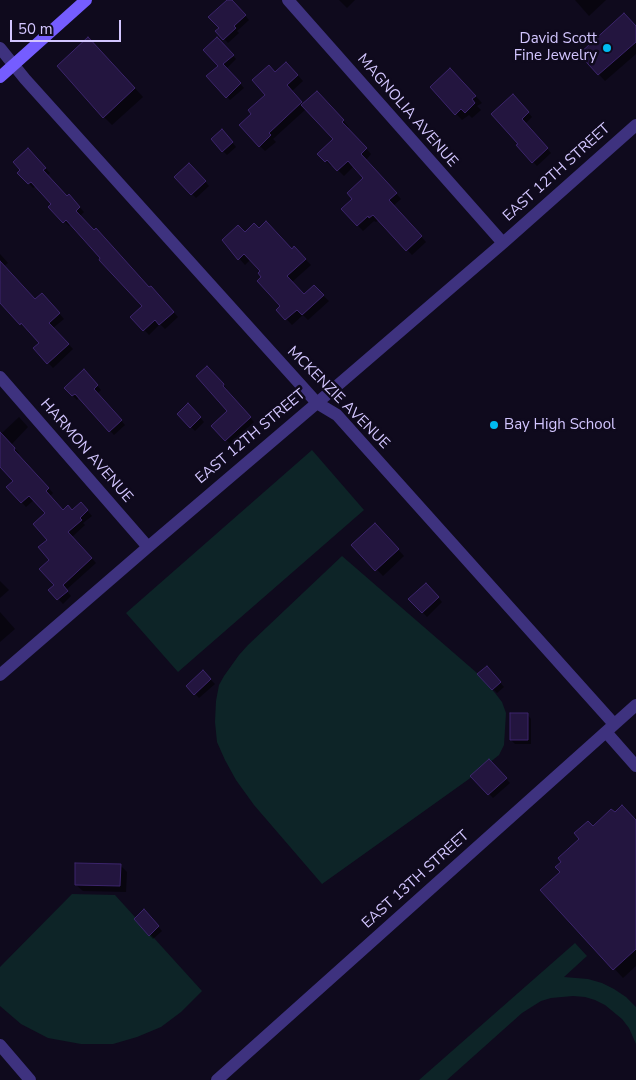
<!DOCTYPE html>
<html>
<head>
<meta charset="utf-8">
<style>
  body { margin:0 }
  #map { position:relative; width:636px; height:1080px; overflow:hidden; background:#0f0a1d; font-family:"Nunito Sans",sans-serif }
  canvas { display:block }
  .scale { position:absolute; left:10px; top:20px; width:111px; height:22px; box-sizing:border-box; border:2px solid #d3c6ff; border-top:0; padding-left:6px; font-size:15px; line-height:18px; white-space:nowrap; color:#d3c6ff; -webkit-text-stroke:4px #0f0a1d; paint-order:stroke }
</style>
</head>
<body>
<div id="map">
<canvas width="636" height="1080"></canvas>
<div class="scale">50 m</div>
</div>
<script>
const c = document.querySelector('canvas').getContext('2d');
c.lineJoin = 'round';
function fill(path, color) {
  c.fillStyle = color;
  c.fill(path, 'evenodd');
}
function poly(rows) {
  const path = new Path2D();
  for (const r of rows) {
    path.moveTo(r[0], r[1]);
    for (let i = 2; i < r.length; i += 2) path.lineTo(r[i], r[i + 1]);
  }
  return path;
}
function strokePath(path, color, width, dash) {
  c.strokeStyle = color;
  c.lineWidth = width;
  c.lineCap = dash ? 'butt' : 'round';
  c.setLineDash(dash || []);
  c.stroke(path);
}
function label(font, color, halo, rows, align = 'center') {
  c.font = font + ' "Nunito Sans",sans-serif';
  c.lineWidth = 5;
  c.setLineDash([]);
  c.textBaseline = 'middle';
  c.strokeStyle = halo;
  c.fillStyle = color;
  for (const [text, x, y, turn = 0] of rows) {
    c.save();
    c.translate(x, y);
    c.rotate((+turn || 0) * Math.PI / 180);
    c.textAlign = isNaN(turn) ? turn : align;
    if (halo) c.strokeText(text, 0, 0);
    c.fillText(text, 0, 0);
    c.restore();
  }
}
const green = poly([
  [312,450,364,510,178,672,126,613],
  [342,556,477,673,495,693,502,702,506,713,504,745,499,755,469,779,322,884,254,805,236,780,225,760,217,742,215,722,216,701,219,685,224,676,239,655,248,645],
  [72,894,115,895,202,991,181,1012,161,1027,137,1037,113,1044,81,1044,48,1038,21,1024,0,1006,0,967],
  [575,943,587,956,564,977,588,979,602,983,614,989,626,997,636,1007,636,1044,629,1028,622,1019,605,1005,595,1000,585,997,573,996,551,998,541,1001,522,1013,447,1080,419,1080]
]);
const shadow = poly([
  [229,0,231,0,249,20,237,31,239,33,228,43,217,31,221,28],
  [339,0,355,0,347,8],
  [575,0,606,0,589,16],
  [636,27,636,54,605,81,580,54],
  [217,39,236,59,226,69,244,88,230,100,208,76,220,66],
  [97,47,143,97,112,125,104,117],
  [286,63,303,81,292,91,304,105,322,98,349,127,347,128,371,154,366,160,401,199,393,206,426,242,412,255,379,220,376,222,374,221,363,231,342,209,354,199,365,178,354,166,344,176,333,165,331,166,319,154,334,139,306,109,273,139,276,142,265,151,260,146,253,114,267,95,275,73],
  [457,76,482,103,477,106,481,110,472,118,469,115,462,120,431,87],
  [513,96,532,117,525,124,551,153,537,166,518,146,520,144],
  [226,135,236,147,227,155,223,151],
  [28,150,50,173,47,176,67,197,69,196,84,212,80,216,150,288,155,292,178,317,165,329,160,324,149,335,132,317,144,306,71,224,69,226,50,207,53,204,36,186,33,188,19,173],
  [189,164,209,186,196,198,176,177],
  [245,233,292,250,294,248,311,265,292,282,304,296,314,287,329,301,308,320,303,315,292,325,278,310,282,307,263,277,261,271,251,259,245,265,223,240],
  [0,254,8,263,4,266,36,300,47,300,64,319,53,328,73,349,53,368,34,348,41,343,27,327,26,329,21,324,0,301],
  [207,368,227,389,226,391,254,422,230,444,213,426,229,411],
  [84,371,101,390,97,394,125,425,114,435,79,397,77,400,65,388],
  [188,404,204,422,195,431,178,414],
  [19,417,28,427,11,445,19,453,17,455,53,493,50,496,63,511,73,511,81,504,92,516,83,523,85,525,72,537,96,563,66,590,71,596,63,604,50,590,56,585,48,540,47,513,34,500,26,507,8,487,14,481,2,467,0,469,0,431,2,433],
  [381,531,404,556,383,576,353,545],
  [0,581,9,590,0,598],
  [426,584,442,602,427,617,410,599],
  [0,612,15,629,0,642],
  [486,668,504,687,497,693,479,674],
  [203,672,215,684,199,698,188,686],
  [527,714,531,719,531,744,515,744,511,740],
  [489,761,510,783,493,798,472,776],
  [615,814,633,819,636,816,636,966,623,978,542,890,561,872,593,827],
  [120,865,127,872,126,892,83,891,76,885],
  [144,911,162,931,153,939,135,919]
]);
const building = poly([
  [227,0,232,0,246,15,234,26,236,28,223,40,215,31,219,28,208,17,227,0],
  [624,13,636,26,636,42,598,75,579,54,624,13],
  [88,37,135,88,103,118,57,66,88,37],
  [217,37,234,55,223,64,241,83,226,98,206,76,218,66,203,50,217,37],
  [286,62,298,75,287,85,302,102,269,133,271,135,259,147,239,125,251,114,248,110,265,95,252,80,269,65,275,72,286,62],
  [450,68,476,96,472,99,475,103,465,113,461,109,455,115,430,87,450,68],
  [317,91,344,120,342,122,367,148,361,154,397,193,389,200,422,236,406,251,373,215,369,218,368,216,357,226,341,209,352,199,347,193,363,178,348,161,337,171,327,160,325,162,317,154,333,139,301,105,317,91],
  [513,94,529,112,522,119,548,148,532,163,516,145,518,144,491,114,513,94],
  [222,129,233,142,222,152,211,139,222,129],
  [28,148,46,168,43,170,67,196,69,194,80,207,76,211,94,230,96,228,149,287,151,286,174,312,159,325,155,320,143,331,130,317,142,306,99,260,100,258,66,220,63,223,48,207,51,204,31,182,28,184,17,173,20,170,13,162,28,148],
  [189,163,206,181,191,195,174,177,189,163],
  [266,221,292,249,294,246,306,259,287,276,304,294,314,285,324,295,302,315,297,310,285,320,276,310,280,306,257,281,261,277,258,273,260,271,244,254,238,260,222,240,238,225,245,232,254,223,259,228,266,221],
  [0,261,35,299,42,293,60,313,49,323,69,344,47,364,33,348,39,343,21,323,20,325,0,303,0,261],
  [207,366,224,384,223,386,251,417,225,441,211,426,227,411,196,376,207,366],
  [84,369,98,385,94,389,122,420,109,432,75,394,72,396,64,388,84,369],
  [188,403,201,417,190,428,177,414,188,403],
  [0,432,15,448,14,450,49,488,46,491,63,510,68,505,72,510,81,502,88,510,80,518,82,520,68,532,92,558,63,585,68,591,57,600,48,590,54,585,39,569,49,560,38,547,47,540,33,524,45,513,29,496,21,503,6,487,13,481,0,467,0,432],
  [375,523,399,549,375,571,351,545,375,523],
  [426,583,439,597,422,613,408,599,426,583],
  [487,666,501,682,492,690,477,674,487,666],
  [203,670,211,679,194,695,186,686,203,670],
  [510,713,528,713,528,740,510,740,510,713],
  [489,759,507,778,488,795,470,776,489,759],
  [622,805,636,820,636,949,613,970,540,890,560,872,555,867,561,862,558,858,579,839,574,833,588,821,593,826,611,809,615,812,622,805],
  [75,863,121,864,120,886,75,885,75,863],
  [144,909,159,926,149,936,134,919,144,909]
]);
const minor = poly([
  [288,0,503,243],
  [0,48,25,79,317,403,337,415,614,724],
  [0,377,148,547],
  [0,675,148,547,317,403,503,243,636,125],
  [606,732,636,766],
  [0,1045,30,1080],
  [217,1080,636,705]
]);
const secondary = poly([
  [0,77,86,0]
]);
const markers = [
  [607,48,5,"#00bbf1"],
  [494,425,5,"#00bbf1"]
];
const poiNames = [
  ["David Scott",597,39],
  ["Fine Jewelry",597,56],
  ["Bay High School",504,425,"left"]
];
const streetNames = [
  ["MAGNOLIA AVENUE",407,111,49],
  ["EAST 12TH STREET",557,173,-42],
  ["MCKENZIE AVENUE",338,398,45],
  ["EAST 12TH STREET",251,437,-40],
  ["HARMON AVENUE",86,451,49],
  ["EAST 13TH STREET",416,880,-42]
];
fill(green, '#0d2427');
fill(shadow, '#0007');
fill(building, '#23153f');
strokePath(building, '#3c256c', 1);
strokePath(minor, '#3e327f', 12);
strokePath(secondary, '#755dff', 12);
for (const [x, y, r, color] of markers) {
  const dot = new Path2D();
  dot.arc(x, y, r, 0, 2 * Math.PI);
  c.fillStyle = color;
  c.fill(dot);
  strokePath(dot, '#0f0a1d', 2);
}
label('15px', '#d3c6ff', '#0f0a1d', poiNames, 'right');
label('15px', '#d3c6ff', '#0f0a1d', streetNames);
</script>
</body>
</html>
